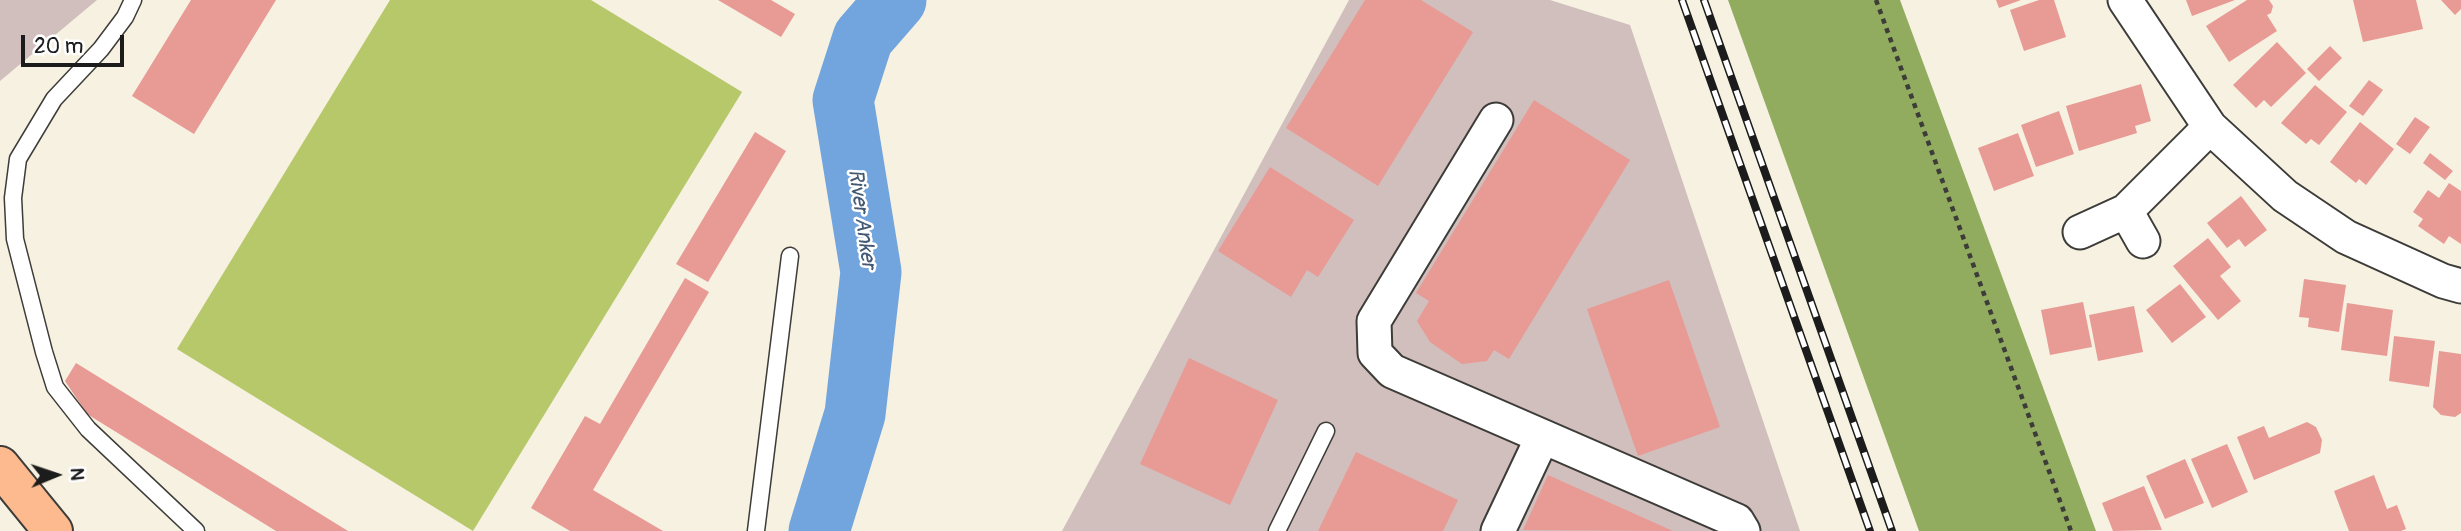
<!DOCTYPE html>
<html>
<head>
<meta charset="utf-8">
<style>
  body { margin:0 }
  #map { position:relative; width:2461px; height:531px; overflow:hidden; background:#f6f1e0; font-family:Pangolin,sans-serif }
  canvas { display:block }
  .north { position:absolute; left:21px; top:440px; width:70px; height:70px; -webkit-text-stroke:5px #fff; paint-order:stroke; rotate:88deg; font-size:19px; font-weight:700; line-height:28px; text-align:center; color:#1c1c1c }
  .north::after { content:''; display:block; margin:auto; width:24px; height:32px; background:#1c1c1c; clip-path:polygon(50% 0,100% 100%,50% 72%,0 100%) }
  .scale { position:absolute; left:21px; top:35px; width:103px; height:32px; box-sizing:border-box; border:4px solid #1c1c1c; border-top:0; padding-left:9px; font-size:21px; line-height:24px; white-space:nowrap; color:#1c1c1c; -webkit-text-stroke:5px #fff; paint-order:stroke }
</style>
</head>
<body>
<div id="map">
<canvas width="2461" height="531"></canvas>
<div class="north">N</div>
<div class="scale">20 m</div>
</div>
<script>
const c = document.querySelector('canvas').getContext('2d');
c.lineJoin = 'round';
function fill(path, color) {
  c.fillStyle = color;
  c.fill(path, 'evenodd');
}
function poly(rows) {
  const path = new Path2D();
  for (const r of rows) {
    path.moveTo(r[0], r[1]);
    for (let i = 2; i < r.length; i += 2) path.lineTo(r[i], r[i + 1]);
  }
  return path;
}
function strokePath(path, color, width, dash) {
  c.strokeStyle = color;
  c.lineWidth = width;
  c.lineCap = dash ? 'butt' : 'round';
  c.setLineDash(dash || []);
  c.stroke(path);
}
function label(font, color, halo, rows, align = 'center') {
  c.font = font + ' Pangolin,sans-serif';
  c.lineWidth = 5;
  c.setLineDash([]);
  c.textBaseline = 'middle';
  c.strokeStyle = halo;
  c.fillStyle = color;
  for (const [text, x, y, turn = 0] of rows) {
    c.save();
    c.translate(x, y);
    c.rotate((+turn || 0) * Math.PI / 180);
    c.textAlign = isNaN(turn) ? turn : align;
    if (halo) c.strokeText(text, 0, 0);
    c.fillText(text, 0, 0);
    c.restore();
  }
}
const industrial = poly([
  [0,0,97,0,0,81],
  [1349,0,1550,0,1630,25,1800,531,1062,531]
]);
const green = poly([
  [390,0,591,0,742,92,473,531,177,349]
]);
const forest = poly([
  [1728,0,1900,0,2096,531,1919,531]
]);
const river = poly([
  [819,531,855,414,871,272,843,100,863,38,896,0]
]);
const building = poly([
  [191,0,276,0,194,134,132,96],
  [718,0,771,0,795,14,781,37],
  [1365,0,1421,0,1473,32,1378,186,1286,128],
  [1996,0,2021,0,1999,8],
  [2039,0,2054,0,2066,37,2024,51,2010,10],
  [2186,0,2235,0,2192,16],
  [2247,0,2269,0,2273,6,2271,13,2267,15,2277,31,2229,62,2206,26],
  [2353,0,2416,0,2423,29,2363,42],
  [2441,0,2461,0,2461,9,2455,15],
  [2277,42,2306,73,2271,107,2264,100,2256,108,2233,85],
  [2330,46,2342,58,2319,81,2307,69],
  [2369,80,2383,90,2363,116,2349,106],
  [2141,84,2151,121,2135,126,2137,133,2079,151,2066,106],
  [2315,85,2347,112,2319,145,2311,139,2306,144,2281,123],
  [1534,100,1630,160,1509,359,1494,350,1487,361,1462,364,1430,342,1417,321,1429,301,1416,293],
  [2059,111,2074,154,2036,167,2021,125],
  [2415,117,2430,127,2410,154,2396,144],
  [2360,122,2394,149,2366,185,2359,179,2356,183,2330,162],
  [755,132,786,151,708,282,676,264],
  [2018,133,2034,176,1994,191,1978,148],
  [2430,153,2453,171,2445,180,2423,163],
  [1270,167,1354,220,1318,277,1307,270,1291,297,1218,251],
  [2449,183,2461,191,2461,244,2449,236,2444,244,2418,226,2423,219,2413,212,2428,190,2439,198],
  [2241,196,2267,230,2245,247,2239,239,2227,248,2207,223],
  [2208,238,2231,267,2220,276,2241,301,2218,320,2173,266],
  [685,278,709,292,593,490,663,531,570,531,531,508,585,416,600,424],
  [2304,279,2346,285,2339,332,2308,327,2309,318,2299,317],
  [1669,280,1720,427,1638,456,1587,309],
  [2180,284,2206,317,2172,343,2146,310],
  [2083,302,2092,347,2050,355,2041,310],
  [2347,303,2393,310,2387,356,2341,350],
  [2134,306,2143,352,2098,361,2089,315],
  [2394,336,2435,341,2429,387,2389,381],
  [2439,351,2461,354,2461,413,2455,417,2441,415,2433,407],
  [1189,358,1278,400,1230,505,1140,464],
  [76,363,348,531,276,531,87,414,65,381],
  [2307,422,2316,427,2322,440,2320,453,2254,480,2237,437,2264,426,2269,438],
  [2227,444,2248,492,2212,508,2191,459],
  [1356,452,1458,500,1443,531,1318,531],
  [2185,459,2204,503,2165,519,2146,476],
  [1548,475,1673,531,1523,530],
  [2374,475,2387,509,2397,505,2406,529,2401,531,2349,531,2334,491],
  [2144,486,2162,530,2113,531,2102,503]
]);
const path = poly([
  [1876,0,2071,531]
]);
const service = poly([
  [133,0,125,17,101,49,54,99,18,159,13,198,15,239,44,352,55,387,88,429,196,531],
  [756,531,790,256],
  [1277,531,1326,431]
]);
const minor = poly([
  [2125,0,2210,127,2285,196,2346,237,2443,281,2461,286],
  [1496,120,1374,321,1375,353,1392,371,1737,521,1743,531],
  [2126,211,2143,241],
  [2080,232,2126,211,2210,127],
  [1498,531,1542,438]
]);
const primary = poly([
  [0,466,53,531]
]);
const rail = poly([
  [1682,0,1870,531],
  [1704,0,1892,531]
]);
const waterNames = [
  ["River Anker",861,219,82]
];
fill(industrial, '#d1bfbd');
fill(green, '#b7c86b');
fill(forest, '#91ac5f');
strokePath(river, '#72a4dd', 61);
fill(building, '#e89a95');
strokePath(service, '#3d3c39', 19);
strokePath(minor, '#3d3c39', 37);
strokePath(primary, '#3d3c39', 42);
strokePath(path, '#3d3c39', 4.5, [5, 5]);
strokePath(service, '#fff', 16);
strokePath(minor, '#fff', 33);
strokePath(primary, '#fcba8e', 38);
strokePath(rail, '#1c1c1c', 8);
strokePath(rail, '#fff', 5, [16]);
label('italic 21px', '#435973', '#fff', waterNames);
</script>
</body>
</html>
